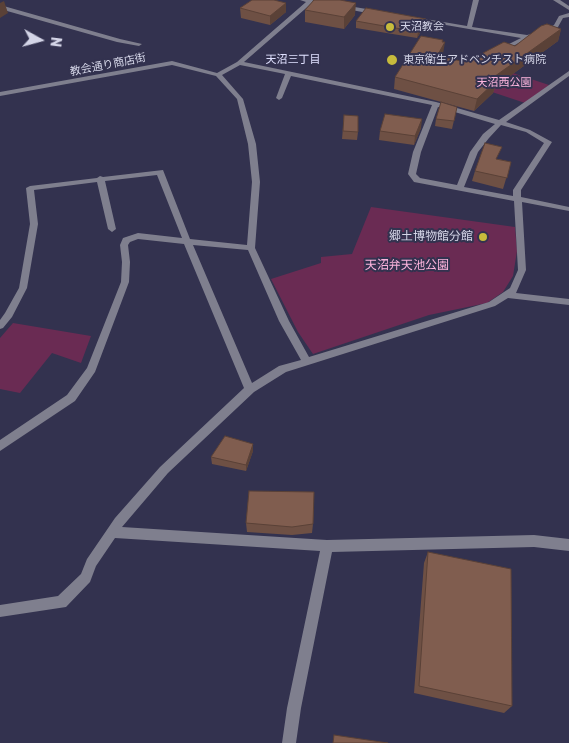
<!DOCTYPE html>
<html>
<head>
<meta charset="utf-8">
<style>
  body { margin:0 }
  #map { position:relative; width:569px; height:743px; overflow:hidden; background:#33324f; font-family:Rubik,sans-serif }
  canvas { display:block }
  .north { position:absolute; left:15px; top:15px; width:50px; height:50px; -webkit-text-stroke:4px #33324f; paint-order:stroke; rotate:97deg; font-size:14px; font-weight:700; line-height:20px; text-align:center; color:#d4d5e7 }
  .north::after { content:''; display:block; margin:auto; width:18px; height:22px; background:#d4d5e7; clip-path:polygon(50% 0,100% 100%,50% 72%,0 100%) }
</style>
</head>
<body>
<div id="map">
<canvas width="569" height="743"></canvas>
<div class="north">N</div>
</div>
<script>
const c = document.querySelector('canvas').getContext('2d');
c.lineJoin = 'round';
function fill(path, color) {
  c.fillStyle = color;
  c.fill(path, 'evenodd');
}
function poly(rows) {
  const path = new Path2D();
  for (const r of rows) {
    path.moveTo(r[0], r[1]);
    for (let i = 2; i < r.length; i += 2) path.lineTo(r[i], r[i + 1]);
  }
  return path;
}
function strokePath(path, color, width, dash) {
  c.strokeStyle = color;
  c.lineWidth = width;
  c.lineCap = dash ? 'butt' : 'round';
  c.setLineDash(dash || []);
  c.stroke(path);
}
function label(font, color, halo, rows, align = 'center') {
  c.font = font + ' Rubik,"Noto Sans JP",sans-serif';
  c.lineWidth = 4;
  c.setLineDash([]);
  c.textBaseline = 'middle';
  c.strokeStyle = halo;
  c.fillStyle = color;
  for (const [text, x, y, turn = 0] of rows) {
    c.save();
    c.translate(x, y);
    c.rotate((+turn || 0) * Math.PI / 180);
    c.textAlign = isNaN(turn) ? turn : align;
    if (halo) c.strokeText(text, 0, 0);
    c.fillText(text, 0, 0);
    c.restore();
  }
}
const green = poly([
  [483,63,549,85,525,103,459,81],
  [371,207,515,227,517,251,513,276,503,292,487,303,429,315,313,354,298,332,271,279,321,263,321,257,352,254],
  [13,323,91,336,81,363,52,353,20,393,0,389,0,338]
]);
const minor = poly([
  [300,0,312,0,327,4,324,6,312,3,244,62,436,102,499,120,569,71,569,76,506,122,530,130,552,142,521,190,521,197,569,207,569,211,522,202,526,270,516,293,569,299,569,305,508,298,495,306,286,372,254,392,168,473,122,527,327,540,534,535,569,539,569,551,534,547,332,552,301,708,296,743,282,743,287,708,320,551,115,538,96,566,90,582,66,607,0,617,0,605,58,596,81,574,87,559,115,518,160,467,244,388,184,244,138,239,130,242,128,245,130,262,129,282,95,372,75,401,0,451,0,440,67,395,87,368,121,282,122,262,120,245,123,238,138,233,182,238,157,175,105,181,116,229,112,232,108,229,97,182,34,190,38,224,27,288,12,317,3,328,0,329,0,320,5,313,19,288,30,224,26,188,30,186,97,178,100,176,103,177,163,170,190,239,247,245,252,182,248,144,237,99,216,76,172,65,0,96,0,92,172,61,217,73,237,62,306,2,300,0],
  [240,65,285,74,276,98,279,100,282,98,291,76,432,105,413,152,408,174,414,182,514,201,518,270,510,288,489,302,309,357,289,321,255,248,260,182,256,144,243,99,222,75,240,65],
  [438,107,495,124,483,134,470,152,457,185,420,178,416,174,421,152,438,107],
  [501,125,526,132,544,143,513,190,513,196,464,187,478,152,489,138,501,125],
  [193,245,248,250,279,321,301,360,279,366,252,383,193,245],
  [473,0,479,0,472,27,527,35,544,31,554,25,559,16,569,13,569,17,563,18,558,27,548,33,529,38,499,53,497,52,497,50,521,38,411,19,414,17,467,26,473,0],
  [0,5,120,39,142,44,139,46,117,42,0,9,0,5],
  [343,5,378,11,381,13,378,15,341,8,341,6,343,5]
]);
const tertiary = poly([
  [553,0,560,0,569,6,569,10,553,0]
]);
const wall = poly([
  [286,3,286,12,270,25,241,18,240,8],
  [305,10,355,15,344,29,305,22],
  [426,19,425,25,417,38,356,28,356,21],
  [561,29,558,41,495,87,493,93,474,111,394,89,395,77,443,40,443,54,441,57,466,62,515,46],
  [457,107,452,129,435,126,436,119],
  [344,115,358,132,357,140,342,139],
  [421,128,414,145,379,140,380,131],
  [498,159,511,162,503,189,472,181,475,171],
  [253,444,253,451,246,471,212,464,211,457],
  [246,523,313,524,312,533,292,535,247,532],
  [428,552,512,706,504,713,414,693,424,563]
]);
const shadedWall = poly([
  [4,1,8,13,0,18,0,3],
  [286,3,286,12,270,25,270,16],
  [356,3,355,15,344,29,344,17],
  [426,19,425,25,417,38,418,32],
  [561,29,558,41,495,87,493,93,474,111,477,99,491,79],
  [443,40,441,50,445,42,443,54,435,68,437,56],
  [422,119,421,128,414,145,415,136],
  [253,444,253,451,246,471,246,465]
]);
const building = poly([
  [252,0,274,0,286,3,270,16,240,8,252,0],
  [314,0,340,0,356,3,344,17,305,10,314,0],
  [366,8,426,19,418,32,356,21,366,8],
  [547,24,561,29,491,79,496,81,477,99,395,77,421,36,443,40,442,42,445,42,437,56,466,62,504,42,515,46,541,26,547,24],
  [441,102,457,107,454,121,436,119,441,102],
  [385,114,422,119,415,136,380,131,385,114],
  [344,115,358,116,358,132,343,131,344,115],
  [485,143,502,147,496,159,511,162,507,178,475,171,485,143],
  [225,436,253,444,246,465,211,457,225,436],
  [249,491,314,492,313,524,292,527,246,523,249,491],
  [428,552,511,569,512,706,419,686,428,552],
  [334,735,388,743,333,743,334,735]
]);
const markers = [
  [390,27,5,"#c7bb3c"],
  [392,60,6,"#c7bb3c"],
  [483,237,5,"#c7bb3c"]
];
const farPoinames = [
  ["天沼教会",400,27],
  ["東京衛生アドベンチスト病院",403,60]
];
const farNeighbourhoodnames = [
  ["天沼三丁目",293,60]
];
const farStreetnames = [
  ["教会通り商店街",108,65,-11]
];
const farParknames = [
  ["天沼西公園",504,83]
];
const poiNames = [
  ["郷土博物館分館",473,237]
];
const parkNames = [
  ["天沼弁天池公園",407,266]
];
fill(green, '#6a2b53');
fill(minor, '#7f7f8e');
fill(tertiary, '#7f7f8e');
fill(wall, '#6e5044');
fill(shadedWall, '#5a4137');
fill(building, '#805d4f');
strokePath(building, '#5a4137', 1);
for (const [x, y, r, color] of markers) {
  const dot = new Path2D();
  dot.arc(x, y, r, 0, 2 * Math.PI);
  c.fillStyle = color;
  c.fill(dot);
  strokePath(dot, '#33324f', 2);
}
label('11px', '#d4d5e7', '#33324f', farPoinames, 'left');
label('11px', '#e0e1ff', '#33324f', farNeighbourhoodnames);
label('11px', '#d4d5e7', '#33324f', farStreetnames);
label('11px', '#fcb4dd', '#33324f', farParknames);
label('12px', '#d4d5e7', '#33324f', poiNames, 'right');
label('12px', '#fcb4dd', '#33324f', parkNames);
</script>
</body>
</html>
